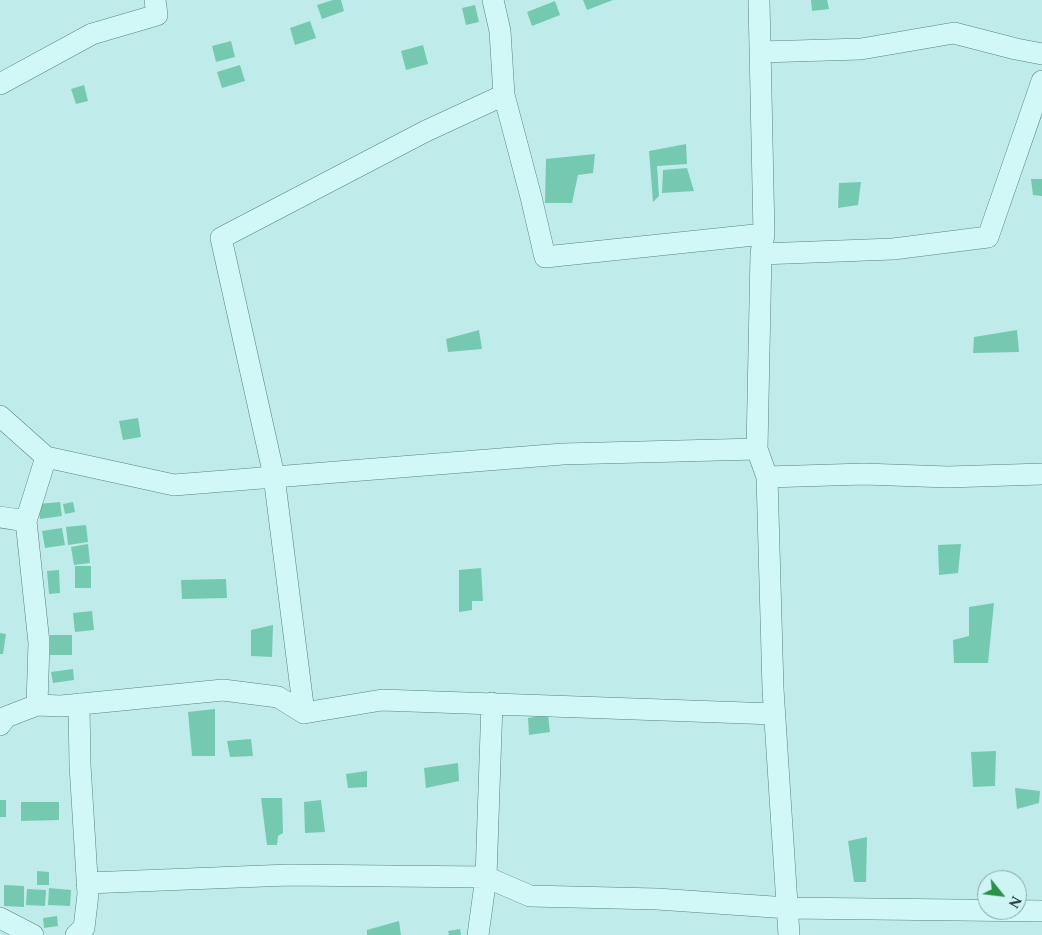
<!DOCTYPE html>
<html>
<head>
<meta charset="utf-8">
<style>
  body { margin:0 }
  #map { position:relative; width:1042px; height:935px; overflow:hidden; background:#bfeceb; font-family:Spectral,serif }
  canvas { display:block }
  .north { position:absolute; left:977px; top:870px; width:50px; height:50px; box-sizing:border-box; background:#cef4f3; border:1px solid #87a7a4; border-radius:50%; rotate:119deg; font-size:14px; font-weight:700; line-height:20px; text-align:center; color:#1c342e }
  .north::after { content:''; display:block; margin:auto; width:18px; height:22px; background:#2a9146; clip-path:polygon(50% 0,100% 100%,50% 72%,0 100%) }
</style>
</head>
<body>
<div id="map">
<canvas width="1042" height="935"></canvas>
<div class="north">N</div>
</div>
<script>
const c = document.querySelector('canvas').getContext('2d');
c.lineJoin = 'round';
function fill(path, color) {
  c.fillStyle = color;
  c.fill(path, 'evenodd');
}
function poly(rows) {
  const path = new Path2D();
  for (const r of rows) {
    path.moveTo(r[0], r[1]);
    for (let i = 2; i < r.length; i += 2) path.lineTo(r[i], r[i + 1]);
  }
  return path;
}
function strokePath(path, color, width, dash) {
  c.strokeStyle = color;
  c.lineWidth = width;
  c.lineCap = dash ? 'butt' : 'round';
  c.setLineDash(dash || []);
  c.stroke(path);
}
const building = poly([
  [333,0,341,0,344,11,322,19,317,5],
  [583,0,613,0,587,10],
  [811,0,827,0,829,9,812,11],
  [555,1,560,15,532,26,527,12],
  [475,5,479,22,466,25,462,8],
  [310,21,316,38,295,45,290,28],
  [231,41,235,57,216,62,212,46],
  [423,45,428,64,406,70,401,51],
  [240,65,245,81,222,88,217,72],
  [84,85,88,101,76,104,71,89],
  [686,144,687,164,657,166,659,196,653,202,649,151],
  [595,154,593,173,578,175,572,203,545,203,546,159],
  [687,168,694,191,662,193,663,170],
  [1031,179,1042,179,1042,196,1033,195],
  [861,182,858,205,838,208,839,183],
  [479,330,482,349,448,352,446,339],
  [1017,330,1019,352,973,353,974,337],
  [138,418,141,437,123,440,119,421],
  [60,502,62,516,40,519,38,504],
  [73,502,75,512,65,514,63,504],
  [86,525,88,542,68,545,66,527],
  [62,528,65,545,45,548,42,531],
  [88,544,90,563,74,565,71,547],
  [961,544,958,573,939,575,938,545],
  [75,566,91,566,91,588,75,588],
  [481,568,483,601,472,601,472,610,459,612,459,570],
  [59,570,60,593,49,594,47,571],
  [226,579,227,598,182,599,181,580],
  [994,603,988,663,954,663,953,640,969,636,969,607],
  [92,611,94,630,75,632,73,613],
  [273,625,272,657,251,656,251,630],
  [0,633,6,634,3,654,0,654],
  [50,635,72,635,72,655,50,655],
  [73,669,74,680,53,683,51,672],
  [215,709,215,756,192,756,188,712],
  [548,715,550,732,529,735,528,718],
  [251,739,253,756,230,757,227,741],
  [996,751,995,786,973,787,971,752],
  [458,763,459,781,426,788,424,768],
  [367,771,367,787,348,788,346,774],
  [1015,788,1040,791,1039,803,1017,809],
  [261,798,282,798,283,833,278,836,277,845,267,845],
  [0,800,6,800,6,817,0,817],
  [321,800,325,832,305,833,304,802],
  [21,802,59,802,59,820,21,821],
  [867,837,866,882,854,882,848,841],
  [37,871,49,872,49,885,37,885],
  [4,885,24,886,24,907,4,906],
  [49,888,71,890,70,906,48,905],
  [27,889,46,890,45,906,26,905],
  [57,916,58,926,44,928,43,918],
  [399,921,401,935,367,935,367,930],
  [460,929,461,935,449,935,448,931]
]);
const street = poly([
  [493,0,500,31,504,95,531,197,545,257,764,234],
  [759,0,764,234,761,254,757,449,767,477,773,689,789,935],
  [761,52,861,49,954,33,1016,49,1042,54],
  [0,84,92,34,157,15,155,0],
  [761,254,893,249,988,237,1042,81],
  [0,416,46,457,174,485,563,454,757,449],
  [46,457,26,521,39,643,37,705,61,706,223,690,278,697,304,713,382,700,775,714],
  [767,477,864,474,948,477,1042,474],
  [0,517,26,521],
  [304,713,274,476,221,238,426,131,504,95],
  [0,725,6,717,37,705],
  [87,883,289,875,486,877,492,703],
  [0,918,33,935],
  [76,935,84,928,88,894,80,765,79,704],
  [478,935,486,877,530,896,657,899,788,908,1042,911]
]);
fill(building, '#75c9b0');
strokePath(street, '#58847c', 22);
strokePath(street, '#d1f7f7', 21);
</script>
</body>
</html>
